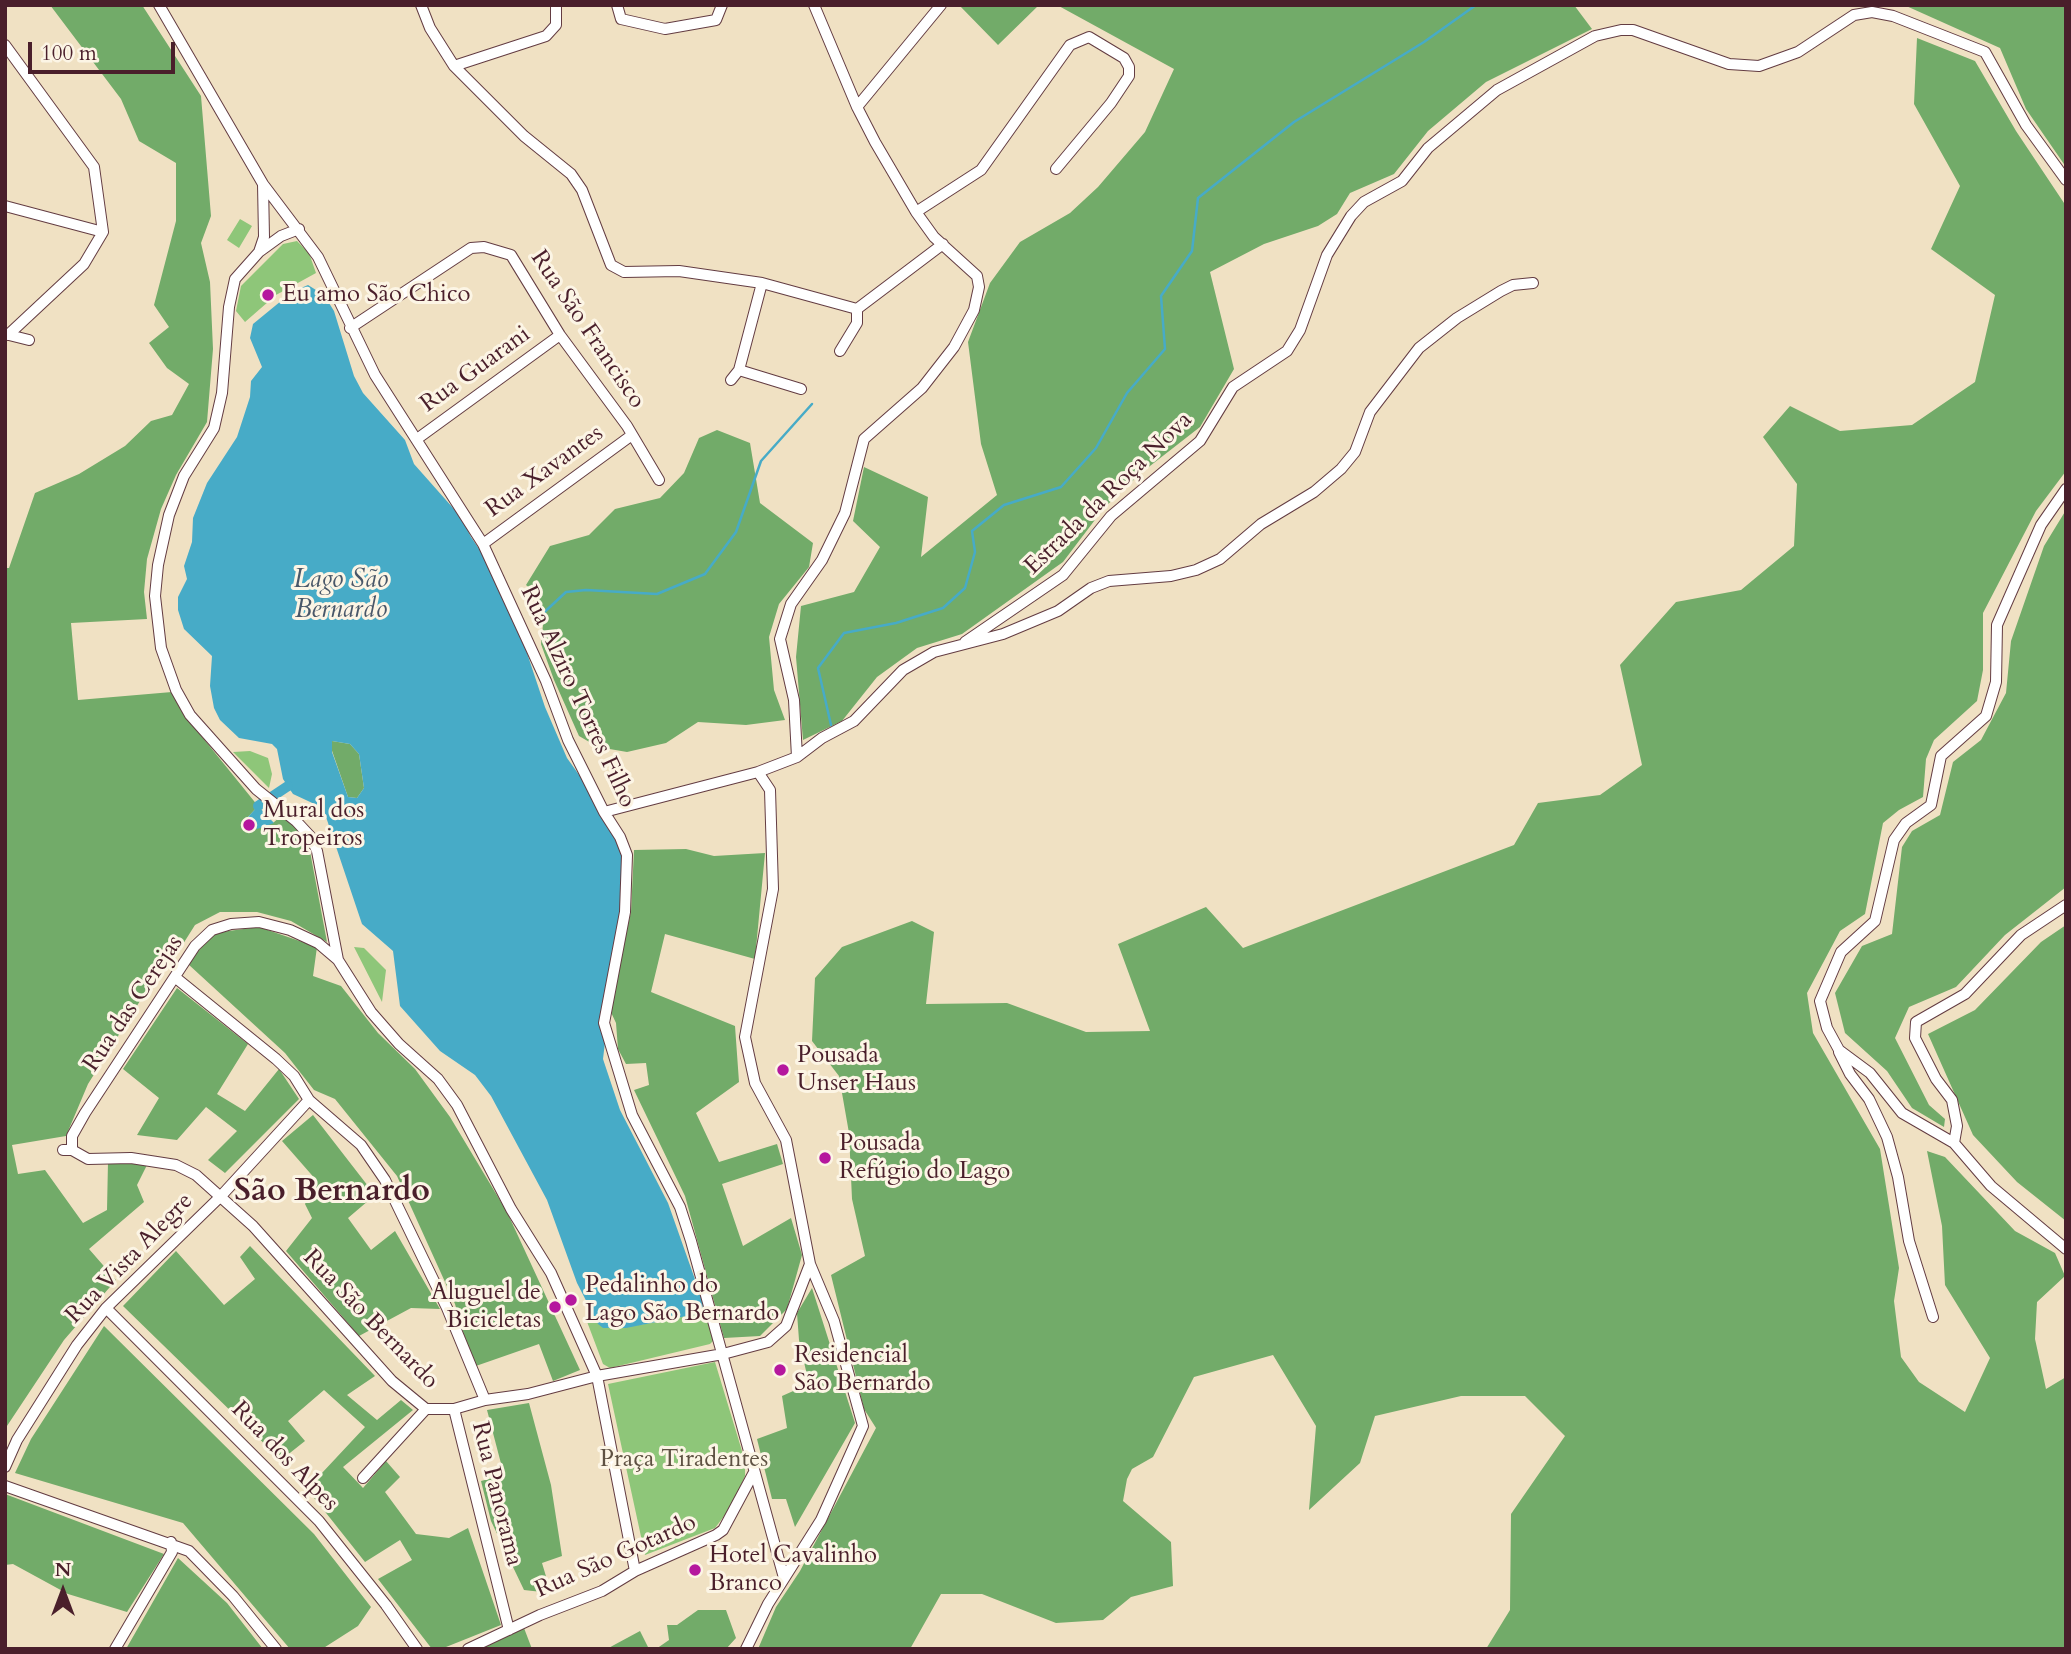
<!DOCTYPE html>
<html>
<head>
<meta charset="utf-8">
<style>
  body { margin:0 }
  #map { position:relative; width:2071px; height:1654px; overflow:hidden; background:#f0e1c3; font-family:Cardo,serif }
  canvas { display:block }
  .frame { position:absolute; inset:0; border:7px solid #4a1f2b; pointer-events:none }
  .north { position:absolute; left:28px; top:1556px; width:70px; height:70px; -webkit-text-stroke:5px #fcf5e5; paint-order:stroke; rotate:0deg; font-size:19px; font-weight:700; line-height:28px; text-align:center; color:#4a1f2b }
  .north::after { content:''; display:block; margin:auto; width:24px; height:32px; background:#4a1f2b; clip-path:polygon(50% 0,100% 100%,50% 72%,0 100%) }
  .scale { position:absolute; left:28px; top:42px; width:147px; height:32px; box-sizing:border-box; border:4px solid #4a1f2b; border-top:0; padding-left:9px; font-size:21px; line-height:24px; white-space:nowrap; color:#4a1f2b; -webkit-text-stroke:5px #fcf5e5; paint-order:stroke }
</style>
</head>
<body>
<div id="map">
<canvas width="2071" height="1654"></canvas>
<div class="frame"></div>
<div class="north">N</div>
<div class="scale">100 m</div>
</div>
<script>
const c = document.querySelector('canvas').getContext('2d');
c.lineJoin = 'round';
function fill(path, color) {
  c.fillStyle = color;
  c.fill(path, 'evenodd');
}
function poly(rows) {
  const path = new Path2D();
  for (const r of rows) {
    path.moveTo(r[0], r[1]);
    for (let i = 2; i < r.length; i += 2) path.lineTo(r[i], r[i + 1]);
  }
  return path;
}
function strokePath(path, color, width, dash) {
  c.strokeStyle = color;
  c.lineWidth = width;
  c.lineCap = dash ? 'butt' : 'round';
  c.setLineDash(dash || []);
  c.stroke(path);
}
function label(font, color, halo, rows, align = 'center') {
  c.font = font + ' Cardo,serif';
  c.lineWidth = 6;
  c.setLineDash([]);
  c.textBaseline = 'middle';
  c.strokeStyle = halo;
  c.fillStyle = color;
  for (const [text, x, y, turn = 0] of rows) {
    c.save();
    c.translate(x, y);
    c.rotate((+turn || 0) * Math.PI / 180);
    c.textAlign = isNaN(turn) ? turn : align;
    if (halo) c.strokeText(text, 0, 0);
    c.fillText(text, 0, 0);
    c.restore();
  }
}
const green = poly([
  [240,219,252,226,239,248,227,240],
  [297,241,309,253,316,273,276,295,245,322,236,311,241,286,283,244],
  [250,751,268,758,272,774,269,788,233,752],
  [354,947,364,948,386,970,382,1002],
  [706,1309,714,1340,710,1344,610,1368,603,1364,586,1319,596,1314,611,1329,672,1320],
  [715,1362,745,1461,745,1476,731,1507,715,1528,645,1555,608,1384]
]);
const forest = poly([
  [50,5,142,5,201,96,211,216,201,243,210,282,213,349,207,422,176,475,161,509,147,559,144,592,147,619,71,623,78,700,172,692,186,717,258,806,248,817,273,823,281,816,293,824,309,846,327,942,291,921,257,912,220,912,195,925,183,944,165,961,88,1084,66,1136,12,1145,18,1174,45,1170,83,1223,107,1210,108,1162,147,1165,137,1185,144,1202,89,1249,116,1280,64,1340,5,1429,5,568,9,568,35,493,79,474,125,446,151,421,172,415,189,384,167,368,149,343,169,327,154,305,176,221,176,163,139,141,121,99],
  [959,5,1039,5,998,45],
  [1057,5,1574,5,1592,29,1486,82,1428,131,1394,174,1350,193,1337,214,1318,226,1264,244,1210,272,1234,369,1200,427,1141,473,1104,508,1063,562,962,634,917,648,877,677,842,721,803,740,796,657,801,606,854,592,880,547,853,521,864,467,928,497,921,557,997,495,981,444,968,342,990,283,1020,242,1070,213,1098,187,1145,132,1174,69],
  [1904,5,2066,5,2066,167,2026,109,2000,48],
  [1917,38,1975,61,2016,131,2066,206,2066,471,2036,511,1983,613,1983,670,1977,701,1934,740,1926,759,1923,797,1899,810,1883,823,1865,914,1840,931,1807,993,1813,1033,1880,1149,1899,1268,1894,1301,1901,1357,1919,1382,1965,1412,1990,1358,1945,1285,1942,1226,1927,1151,1945,1157,2015,1231,2055,1253,2065,1276,2037,1302,2035,1339,2046,1389,2066,1377,2066,1649,1486,1649,1510,1610,1511,1514,1565,1436,1525,1396,1461,1396,1375,1416,1360,1463,1309,1510,1316,1426,1273,1355,1194,1377,1153,1457,1132,1469,1127,1479,1123,1501,1171,1542,1173,1586,1131,1597,1103,1620,1056,1623,982,1594,941,1594,910,1649,758,1649,776,1607,800,1571,876,1428,864,1409,831,1275,865,1256,852,1199,849,1133,839,1076,812,1041,815,978,842,947,912,921,934,932,926,1004,1007,1003,1086,1032,1150,1031,1118,944,1206,907,1243,948,1514,845,1538,803,1600,795,1642,765,1620,665,1676,602,1741,590,1794,546,1797,484,1763,437,1790,406,1840,431,1912,425,1975,382,1995,295,1931,249,1960,186,1914,104],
  [717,430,750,443,760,503,813,543,809,567,779,604,769,637,774,690,785,720,746,725,698,722,666,743,627,752,598,747,579,736,554,680,541,644,544,615,533,591,526,585,550,546,589,535,615,509,660,498,684,473,699,438],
  [2066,510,2066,887,2005,935,1956,987,1909,1007,1895,1038,1929,1105,1945,1119,1944,1127,1912,1108,1887,1071,1845,1033,1835,993,1862,946,1892,934,1902,847,1912,831,1940,815,1953,762,1981,740,2006,693,2011,641,2044,546],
  [332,741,350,744,359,754,364,788,357,798,348,797,330,745],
  [686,849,714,856,765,853,755,959,665,934,651,992,735,1026,739,1082,696,1113,719,1162,777,1144,783,1164,722,1184,743,1246,791,1218,802,1255,787,1309,760,1336,724,1338,685,1196,634,1090,649,1085,646,1063,626,1064,618,1049,616,1023,609,1008,631,912,634,850],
  [2066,925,2066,1221,2017,1182,1973,1135,1928,1034,1975,1010,2041,942],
  [259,927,317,947,313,976,341,986,378,1033,415,1069,450,1117,507,1212,580,1370,553,1381,539,1344,473,1367,455,1304,397,1176,335,1099,314,1090,285,1053,188,964,213,933],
  [177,988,248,1044,217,1094,245,1111,279,1069,299,1099,225,1173,208,1160,237,1131,206,1107,177,1140,137,1135,159,1098,123,1069],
  [313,1115,375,1195,348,1218,371,1250,395,1231,440,1309,411,1308,359,1336,286,1251,312,1218,305,1204,317,1181,282,1141],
  [250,1246,375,1376,347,1395,377,1420,401,1400,413,1410,343,1467,363,1488,386,1461,400,1477,385,1492,416,1534,449,1538,468,1528,501,1625,441,1649,432,1649,378,1579,412,1560,400,1540,365,1562,307,1489,365,1427,324,1390,288,1421,305,1441,281,1460,123,1306,176,1251,224,1305,255,1279,240,1257],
  [812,1288,855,1423,795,1527,786,1499,772,1499,757,1439,787,1428,782,1396,809,1384,799,1340,797,1313],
  [104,1326,314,1534,371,1607,358,1626,322,1649,290,1649,183,1523,15,1473,31,1439],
  [529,1403,551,1485,562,1556,542,1563,551,1593,524,1590,491,1521,481,1481,504,1475,487,1410],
  [5,1494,164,1554,127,1612,68,1594,13,1564,5,1565],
  [178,1558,227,1603,263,1649,126,1649],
  [698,1610,726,1610,736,1638,726,1649,656,1649,669,1640,667,1625,677,1625],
  [524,1628,532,1649,479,1649],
  [640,1631,649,1649,607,1649,614,1645]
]);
const water = poly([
  [308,285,324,295,334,311,354,376,363,393,405,440,414,464,461,517,471,537,488,562,519,629,545,707,567,758,617,828,626,867,603,1059,620,1110,668,1203,703,1302,702,1313,626,1328,603,1328,598,1324,577,1283,547,1200,491,1096,475,1075,440,1051,400,1006,393,951,362,924,323,808,293,794,283,779,277,749,272,744,239,738,220,720,214,708,210,686,212,656,184,629,178,610,178,597,187,579,184,566,192,542,193,518,207,483,237,437,250,397,251,381,262,367,250,338,253,324,292,292],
  [332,741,350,744,359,754,364,788,357,798,348,797,332,752],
  [258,806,274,823,257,829,249,825,248,817]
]);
const stream = poly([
  [538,618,566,592,586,590,657,594,705,574,736,532,761,461,812,404],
  [831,725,818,668,844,633,896,623,943,608,965,588,975,552,972,531,1004,505,1061,487,1096,448,1127,393,1165,349,1161,296,1192,251,1198,198,1294,122,1424,42,1476,5]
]);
const canal = poly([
  [258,806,288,786]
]);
const street = poly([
  [159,5,263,184,318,257,375,375,483,544,546,681,568,740,604,812,620,837,627,855,625,912,604,1023,632,1115,680,1207,691,1241,784,1578],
  [421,5,430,28,454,66,524,136,571,174,582,190,611,265,624,272,679,271,762,283,857,309,943,244],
  [617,5,621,19,665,29,716,20,722,5],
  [5,45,94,167,103,232,84,264,8,335],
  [454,66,546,36,556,25,556,5],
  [857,107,941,5],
  [5,206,103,232],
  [916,212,981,170,1070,45,1089,37,1124,58,1129,67,1129,76,1111,103,1056,169],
  [299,229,281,236,259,252,235,279,229,307,222,393,214,428,184,476,169,515,158,565,155,596,161,648,176,690,190,715,256,789,296,821,310,836,317,851,338,960,371,1012,399,1044,438,1079,457,1105,511,1209,551,1273,597,1376,635,1571],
  [259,252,264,237,263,184],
  [350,328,471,248,484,247,511,255,560,335,627,426,659,480],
  [5,334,29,340],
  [840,351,857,323,857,309],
  [739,370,801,389],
  [731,380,739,370,762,283],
  [417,439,560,335],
  [2066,489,2041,525,1997,625,1996,682,1986,716,1941,756,1931,805,1906,823,1894,840,1875,921,1841,952,1820,1001,1827,1028,1839,1050,1870,1073,1902,1113,1954,1143,1991,1186,2066,1249],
  [483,544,632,435],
  [965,642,1063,575,1111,516,1200,441,1233,387,1287,351,1300,330,1327,255,1351,216,1364,202,1402,181,1428,148,1497,90,1595,36,1621,30,1633,30,1729,64,1759,66,1798,52,1854,15,1872,12,1893,16,1985,52,2026,125,2066,180],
  [797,757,794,700,780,639,791,604,822,560,845,513,864,439,922,388,954,347,974,310,979,287,977,276,934,237,916,212,875,142,857,107,814,5],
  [604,812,758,772,797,757,822,738,854,721,903,670,934,652,1003,634,1058,611,1091,588,1109,581,1171,576,1196,570,1220,559,1261,524,1314,492,1341,469,1355,452,1370,412,1419,348,1457,318,1501,291,1513,285,1533,283],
  [176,978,276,1059,294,1076,309,1100,361,1145,385,1180,447,1308,485,1400],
  [1839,1052,1850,1074,1869,1099,1887,1137,1898,1177,1909,1241,1933,1317],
  [1954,1143,1957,1126,1952,1100,1936,1079,1915,1038,1916,1022,1965,994,2021,935,2066,905],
  [63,1150,72,1150,88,1159,131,1158,176,1165,196,1175,253,1226,392,1381,426,1409,454,1409,485,1400,528,1394,597,1376,723,1354,768,1342,786,1326,810,1264],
  [72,1150,72,1136,85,1113,195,946,212,930,231,924,259,922,290,930,318,943,338,960],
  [106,1308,319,1521,386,1605,417,1649],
  [454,1409,509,1630],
  [5,1467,17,1440,77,1345,106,1308,221,1196,309,1100],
  [363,1478,426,1409],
  [5,1486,189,1551,233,1596,276,1649],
  [115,1649,172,1552,171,1542],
  [468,1649,540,1615,602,1591,635,1571,716,1535,723,1530,753,1474],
  [746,1649,768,1604,821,1520,863,1426,834,1321,810,1264,786,1140,755,1083,745,1037,773,889,770,790,758,772]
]);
const markers = [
  [268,295,7,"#b5179e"],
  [249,825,7,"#b5179e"],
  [783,1070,7,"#b5179e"],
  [825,1158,7,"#b5179e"],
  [571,1300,7,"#b5179e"],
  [555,1307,7,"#b5179e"],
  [780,1370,7,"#b5179e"],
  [695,1570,7,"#b5179e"]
];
const poiNames = [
  ["Eu amo São Chico",282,295],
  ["Mural dos",263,811],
  ["Tropeiros",263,839],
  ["Pousada",797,1056],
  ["Unser Haus",797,1084],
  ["Pousada",839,1144],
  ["Refúgio do Lago",839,1172],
  ["Pedalinho do",585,1286],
  ["Lago São Bernardo",585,1314],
  ["Aluguel de",541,1293,"right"],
  ["Bicicletas",541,1321,"right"],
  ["Residencial",794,1356],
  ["São Bernardo",794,1384],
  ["Hotel Cavalinho",709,1556],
  ["Branco",709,1584]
];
const streetNames = [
  ["Rua São Francisco",587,330,56],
  ["Rua Guarani",476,370,-36],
  ["Rua Xavantes",545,472,-36],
  ["Estrada da Roça Nova",1109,494,-44],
  ["Rua Alziro Torres Filho",577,697,65],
  ["Rua das Cerejas",134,1004,-56],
  ["Rua Vista Alegre",130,1259,-46],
  ["Rua São Bernardo",370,1320,46],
  ["Rua dos Alpes",284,1457,46],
  ["Rua Panorama",496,1494,76],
  ["Rua São Gotardo",616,1557,-24]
];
const parkNames = [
  ["Praça Tiradentes",684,1460]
];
const waterNames = [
  ["Lago São",341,581],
  ["Bernardo",341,611]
];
const districtNames = [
  ["São Bernardo",332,1193]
];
fill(green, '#8ec679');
fill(forest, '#72ab69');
fill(water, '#47abc7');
strokePath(stream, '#47abc7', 2.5);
strokePath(canal, '#47abc7', 10);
strokePath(street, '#633c42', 12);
strokePath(street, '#fff', 10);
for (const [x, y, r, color] of markers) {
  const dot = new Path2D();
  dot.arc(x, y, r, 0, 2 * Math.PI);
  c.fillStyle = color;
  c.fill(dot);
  strokePath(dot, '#fcf5e5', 2.5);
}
label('24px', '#4a1f2b', '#fcf5e5', poiNames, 'left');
label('24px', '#4a1f2b', '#fcf5e5', streetNames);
label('24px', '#5e5142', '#fcf5e5', parkNames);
label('italic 26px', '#495769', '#fcf5e5', waterNames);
label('bold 32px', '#4a1f2b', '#fcf5e5', districtNames);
</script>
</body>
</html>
